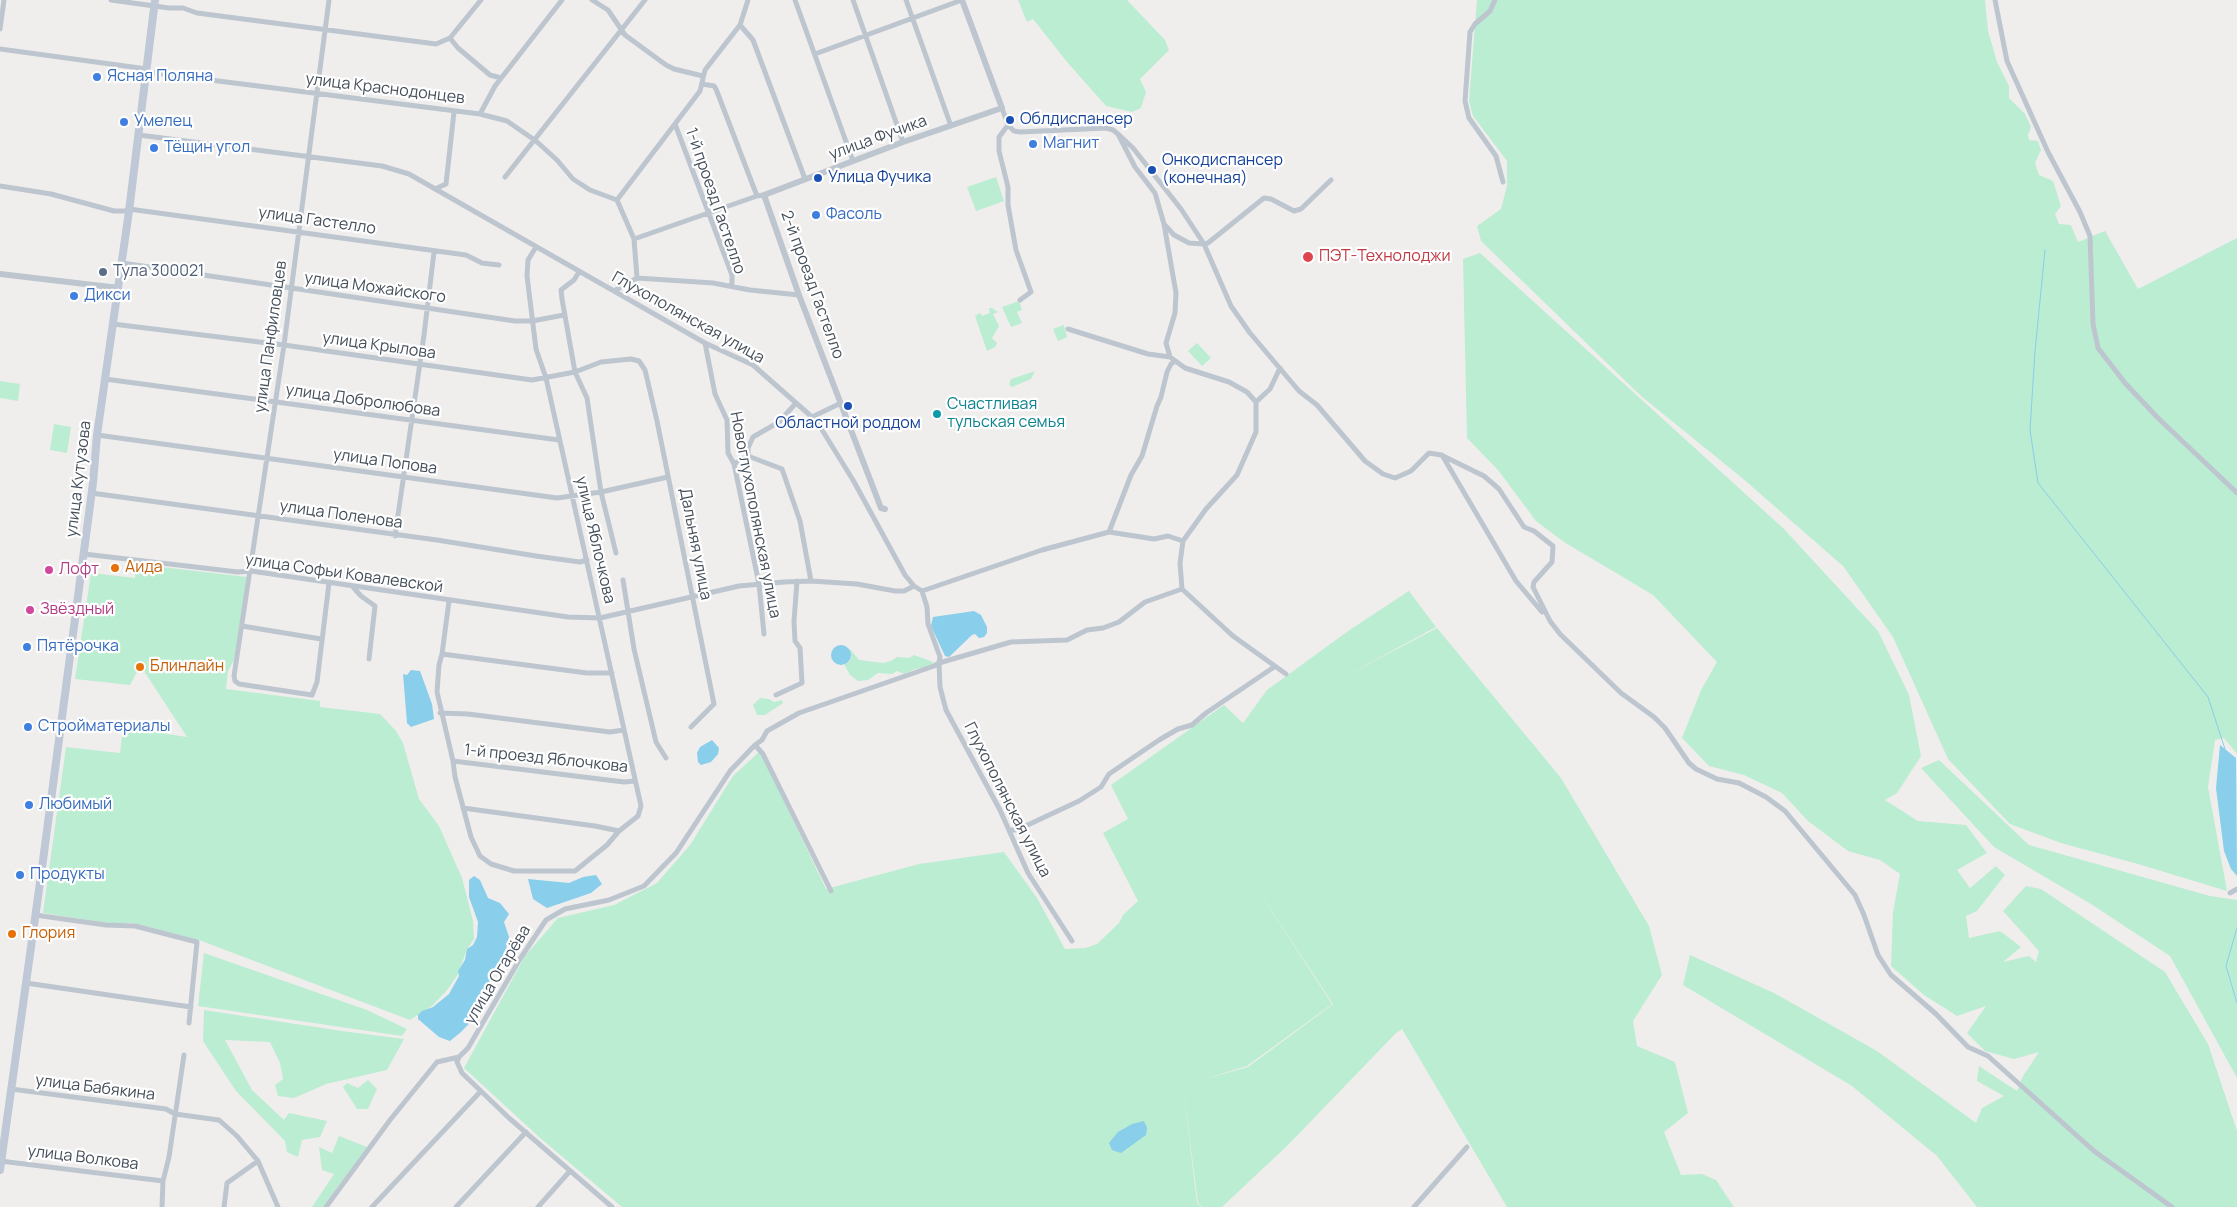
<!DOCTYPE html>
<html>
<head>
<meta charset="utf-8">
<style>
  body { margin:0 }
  canvas { display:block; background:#f0eded }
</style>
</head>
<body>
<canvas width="2237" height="1207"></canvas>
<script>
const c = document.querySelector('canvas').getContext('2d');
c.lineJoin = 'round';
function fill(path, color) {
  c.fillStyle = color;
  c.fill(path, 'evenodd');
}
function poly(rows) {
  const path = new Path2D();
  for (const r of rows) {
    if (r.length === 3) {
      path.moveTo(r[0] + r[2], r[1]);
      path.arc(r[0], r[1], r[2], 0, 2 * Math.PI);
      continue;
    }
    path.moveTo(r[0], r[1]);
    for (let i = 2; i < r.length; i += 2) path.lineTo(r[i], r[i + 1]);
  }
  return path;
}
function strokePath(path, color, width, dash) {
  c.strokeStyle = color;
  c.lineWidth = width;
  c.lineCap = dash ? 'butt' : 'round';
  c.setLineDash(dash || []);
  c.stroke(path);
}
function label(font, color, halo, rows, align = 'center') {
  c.font = font + ' Manrope,sans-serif';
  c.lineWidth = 4.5;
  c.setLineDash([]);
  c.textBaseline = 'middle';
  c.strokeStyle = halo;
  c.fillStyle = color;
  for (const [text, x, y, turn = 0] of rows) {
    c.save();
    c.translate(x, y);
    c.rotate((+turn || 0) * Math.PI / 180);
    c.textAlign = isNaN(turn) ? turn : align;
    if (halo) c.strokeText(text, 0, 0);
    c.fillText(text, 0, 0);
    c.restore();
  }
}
const green = poly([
  [1018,0,1127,0,1165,40,1169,50,1140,79,1146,92,1141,108,1132,112,1106,106,1067,62,1033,19,1027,22],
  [1477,0,1985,0,1988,31,1997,62,2009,86,2009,98,2025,114,2031,127,2028,135,2029,140,2038,141,2041,150,2035,163,2039,175,2053,181,2061,206,2055,214,2059,224,2071,225,2078,242,2105,231,2138,289,2237,238,2237,754,2224,738,2215,740,2208,787,2227,891,2138,864,2061,843,2010,824,1948,759,1893,637,1843,566,1741,477,1641,396,1481,241,1477,226,1501,209,1507,186,1507,161,1473,116,1469,101],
  [996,177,1004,201,976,211,967,187],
  [1480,253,1784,529,1878,631,1909,695,1921,756,1897,793,1885,800,1918,821,1966,825,1987,853,1957,870,1970,888,1996,866,2005,875,1977,911,1966,916,1969,938,2000,931,2021,947,2003,962,2029,956,2036,962,2039,951,2003,911,2026,886,2041,889,2165,972,2208,1044,2237,1131,2237,1207,1977,1207,1937,1156,1852,1086,1683,985,1690,955,1776,994,1877,1051,1976,1123,1982,1108,2004,1096,1977,1081,1979,1066,2017,1091,2023,1076,2039,1052,2014,1059,1985,1051,1967,1033,1986,1006,1957,1016,1924,995,1891,966,1893,912,1900,874,1880,860,1848,851,1808,821,1782,793,1744,775,1709,766,1682,738,1701,690,1717,662,1653,595,1564,542,1536,521,1498,470,1467,438,1463,259],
  [1019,301,1022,310,1017,312,1022,323,1011,327,1002,307],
  [989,308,992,308,998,312,993,314,999,326,992,338,997,343,995,347,987,351,975,316,980,313,982,316,990,313],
  [1064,325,1067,337,1058,341,1053,329],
  [1197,343,1211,358,1202,366,1188,351],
  [1035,371,1031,379,1012,387,1009,385,1011,379],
  [0,381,20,384,18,401,0,398],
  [54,424,71,427,67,453,50,450],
  [136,564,247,577,234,660,228,671,226,689,320,701,320,707,380,714,396,731,403,743,419,799,439,826,462,878,473,921,474,939,467,949,458,974,448,989,433,1005,410,1020,199,940,133,923,108,923,43,913,66,747,120,753,123,727,187,737,142,668,139,668,130,685,75,679,91,573,135,578],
  [1409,591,1436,627,1342,678,1437,628,1561,778,1649,926,1662,975,1633,1021,1637,1046,1675,1062,1688,1113,1664,1132,1681,1175,1702,1174,1716,1180,1734,1207,1507,1207,1402,1029,1396,1033,1287,1146,1222,1207,1202,1207,1198,1203,1183,1085,1197,1203,1201,1207,622,1207,539,1137,464,1068,525,956,558,918,614,905,657,883,690,845,733,776,760,751,826,889,919,864,1004,852,1037,898,1065,949,1085,948,1097,944,1119,923,1123,915,1138,901,1103,833,1128,819,1111,785,1224,705,1243,723,1267,690,1351,629],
  [1244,869,1333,1004,1248,1067,1201,1080,1247,1066,1332,1004],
  [850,649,859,660,883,663,891,661,897,657,909,658,914,655,933,662,932,666,915,669,904,674,897,671,892,674,878,673,868,680,858,681,850,675,845,666,845,664,849,662,851,658,848,652],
  [760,698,769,699,774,702,782,700,783,703,765,715,757,715,753,705],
  [1939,760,2029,845,2210,896,2237,900,2237,1078,2170,956,2091,904,1994,847,1921,768],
  [204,953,367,1010,407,1029,402,1036,198,1006],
  [204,1010,342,1031,404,1039,387,1070,326,1084,294,1098,278,1096,275,1085,283,1079,280,1063,270,1042,225,1040,252,1090,284,1120,289,1113,327,1121,320,1137,302,1140,298,1157,287,1152,285,1141,236,1091,203,1041],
  [368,1080,377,1089,368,1109,357,1109,343,1087,347,1083,358,1088],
  [339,1136,367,1147,323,1207,312,1207,334,1174,322,1170,319,1147,332,1153]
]);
const water = poly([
  [974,611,981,615,987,627,987,633,984,637,979,638,975,634,972,635,949,657,945,656,931,626,933,617],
  [841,655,10],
  [411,670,420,671,432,704,434,719,411,727,407,723,403,674,407,675],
  [712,740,719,748,718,754,711,762,701,765,698,762,697,753,700,747],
  [2220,745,2236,758,2237,876,2231,869,2224,851,2216,788],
  [596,875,602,884,591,893,547,908,533,899,528,879,569,883,583,877],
  [474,876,480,880,488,898,500,903,509,914,504,922,509,937,506,949,486,989,485,1007,461,1032,450,1041,439,1037,418,1019,418,1015,422,1011,433,1007,449,994,459,976,458,971,465,960,467,949,473,945,477,937,478,922,469,897,469,880],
  [1144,1121,1147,1128,1146,1135,1121,1153,1112,1150,1109,1143,1118,1132,1132,1124]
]);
const stream = poly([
  [2045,250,2035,351,2030,430,2038,483,2208,697,2225,749],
  [2237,928,2226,966,2237,1003]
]);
const minor = poly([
  [111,0,169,8,183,8,197,13,436,44,450,38,481,0],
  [592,0,608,10,625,35,666,65,674,69,703,76],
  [795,0,853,161],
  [853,0,903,142],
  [906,0,951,126],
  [1495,0,1490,11,1475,24,1470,32,1465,101,1469,118,1496,156,1503,182],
  [1995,0,2007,61,2048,152,2080,212,2090,236,2093,324,2098,348,2125,383,2158,418,2237,493],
  [740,25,753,40,805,179],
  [0,29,4,0],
  [450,38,458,48,490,75,501,78],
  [0,49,147,69],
  [815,54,962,0],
  [147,72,480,114,495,86,562,0],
  [702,84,714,86,716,89,757,196,764,195],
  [1002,108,1008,125,1014,131,1020,132,1106,128,1113,130,1118,134,1135,167,1155,193,1164,224,1176,293,1175,313,1166,343,1170,357,1185,368,1229,382,1247,392,1256,402,1256,432,1237,475,1206,509,1183,541,1180,563,1182,589,1233,636,1286,674],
  [480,114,507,121,536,141,557,160,573,179,590,190,617,200,634,239,637,278],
  [675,124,732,275,732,286],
  [1008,125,999,137,999,151,1008,187,1008,205,1016,250,1031,292,1020,300],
  [1118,134,1133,148,1181,209,1204,244,1231,306,1250,333,1299,391,1317,405,1365,461,1383,474,1395,478,1411,471,1429,453,1441,455,1484,476,1499,489,1524,527,1534,531,1553,546,1552,562,1534,582,1533,587,1550,621,1560,634,1621,693,1654,717,1665,728,1689,763,1696,769,1717,779,1739,783,1766,797,1785,811,1855,895,1864,915,1878,955,1891,975,1936,1014,1968,1047,1988,1056,2094,1151,2172,1207],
  [139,135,382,166,409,174,705,343,753,365,812,417,819,425,853,480,905,575,914,586,922,591,927,607,928,624,940,657,939,663,934,666,799,713,767,731,762,740,755,745,763,754,831,891],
  [505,177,645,0],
  [0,186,51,194,114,211,129,211],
  [435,189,446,184,454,112],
  [617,200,700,91,705,70,740,25,748,0],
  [129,209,466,255,482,263,499,265],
  [1164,224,1174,235,1189,243,1204,244,1208,243,1264,198,1271,199,1294,211,1301,209,1331,180],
  [634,239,757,196],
  [122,263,515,321,532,321,564,315],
  [579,272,574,280,561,290,562,299,575,372,587,398,601,492,616,553],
  [614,291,637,278,713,283,750,290,799,295],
  [113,324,284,345,532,380,575,372,601,362,631,359,639,361,645,370,657,421,714,704,691,727],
  [1068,329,1148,354,1170,357],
  [705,343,715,394,727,420,728,453,734,464,759,584,764,634],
  [105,379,559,440],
  [1256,402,1270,389,1280,368],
  [812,417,841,403],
  [97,435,557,498,601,492,668,477],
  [1442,455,1516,581,1542,612],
  [748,456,748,448,753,437,779,422,796,403],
  [734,464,748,456,782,469,800,521,811,581],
  [91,493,437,540,536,556,580,562,587,560],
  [1109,532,1131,475,1142,456,1157,406,1161,397,1167,372,1171,364,1174,362],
  [395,536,424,335,434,252],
  [84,554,238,572,251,571,568,617,600,618,739,586,784,582,811,581,857,584,895,591,904,591,914,586],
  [623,580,634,649,656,742,666,758],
  [329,583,317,682,312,695,239,684,235,681,234,676,284,345,329,0],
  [353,587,361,596,375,606,369,659],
  [922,591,1042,550,1109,532,1154,539,1168,536,1183,541],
  [449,601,442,654,439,665,437,692,453,761,455,777,471,837,480,856,491,864,514,871,575,871,607,845,619,831,638,816,641,806,546,378,536,349,527,276,528,260,536,247],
  [242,626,321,639],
  [442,654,587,673,612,673],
  [776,695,802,683,800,648,795,641,794,621,797,581],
  [440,713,468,714,610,732,624,730],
  [453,761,624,782,635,781],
  [463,808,595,826,619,831],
  [1010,830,1017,830,1079,801,1101,787,1109,774,1159,740,1178,729,1192,725,1206,713,1274,667],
  [2230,893,2237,889],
  [35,915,106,925,135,926,197,942,189,1023],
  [1072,941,1028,873,1000,810,946,710,940,687,939,663,1011,642,1067,640,1087,630,1103,628,1119,622,1145,602,1182,589],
  [26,983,191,1007],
  [459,1057,457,1062,462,1073,509,1118,612,1207],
  [11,1089,166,1109,175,1114,219,1120,237,1136,258,1161,278,1207],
  [0,1161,163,1181],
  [162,1207,163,1181,169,1157,184,1055],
  [224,1207,227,1183,258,1161],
  [326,1207,390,1120,437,1062,459,1057,468,1048,520,959,546,920,565,909,609,900,644,886,676,853,730,771,755,745],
  [372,1207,481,1091],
  [456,1207,526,1132],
  [538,1207,570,1171],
  [1414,1207,1467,1147]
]);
const tertiary = poly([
  [0,274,119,288],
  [885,509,881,508,799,295,764,195,903,142,1002,108,962,0]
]);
const secondary = poly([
  [0,1170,42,868,93,483,97,435,129,211,155,0]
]);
const markers = [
  [97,77,5,"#3f7fe0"],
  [1010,120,5,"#1a4fb4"],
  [124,122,5,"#3f7fe0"],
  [1033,144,5,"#3f7fe0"],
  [154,148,5,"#3f7fe0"],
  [1152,170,5,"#1a4fb4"],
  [818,178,5,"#1a4fb4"],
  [816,215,5,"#3f7fe0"],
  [1308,257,6,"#e0444e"],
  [103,272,5,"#5c6f8a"],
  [74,296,5,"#3f7fe0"],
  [848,406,5,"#1a4fb4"],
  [937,414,5,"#0f9aa8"],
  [115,568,5,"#e8710a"],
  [49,570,5,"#d1479c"],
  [30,610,5,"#d1479c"],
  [27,647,5,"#3f7fe0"],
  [140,667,5,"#e8710a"],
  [28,727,5,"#3f7fe0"],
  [29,805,5,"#3f7fe0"],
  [20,875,5,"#3f7fe0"],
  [12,934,5,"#e8710a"]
];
const shopNames = [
  ["Ясная Поляна",107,77],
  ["Умелец",134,122],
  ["Магнит",1043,144],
  ["Тёщин угол",164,148],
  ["Фасоль",826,215],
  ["Дикси",84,296],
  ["Пятёрочка",37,647],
  ["Стройматериалы",38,727],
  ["Любимый",39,805],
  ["Продукты",30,875]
];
const streetNames = [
  ["улица Краснодонцев",385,89,7],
  ["улица Фучика",878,138,-20],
  ["1-й проезд Гастелло",715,201,71],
  ["улица Гастелло",317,221,8],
  ["2-й проезд Гастелло",812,285,70],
  ["улица Можайского",375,288,8],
  ["Глухополянская улица",688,318,29],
  ["улица Панфиловцев",271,337,-82],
  ["улица Крылова",379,346,8],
  ["улица Добролюбова",363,401,8],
  ["улица Попова",385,462,8],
  ["улица Кутузова",79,479,-83],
  ["улица Поленова",341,515,8],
  ["Новоглухополянская улица",755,515,79],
  ["улица Яблочкова",595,540,77],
  ["Дальняя улица",695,544,79],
  ["улица Софьи Ковалевской",344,574,8],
  ["1-й проезд Яблочкова",546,759,6],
  ["Глухополянская улица",1007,800,63],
  ["улица Огарёва",498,975,-59],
  ["улица Бабякина",95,1088,7],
  ["улица Волкова",83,1158,7]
];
const transitNames = [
  ["Облдиспансер",1020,120],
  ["Онкодиспансер",1162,161],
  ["(конечная)",1162,179],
  ["Улица Фучика",828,178],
  ["Областной роддом",848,424,"center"]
];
const healthNames = [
  ["ПЭТ-Технолоджи",1319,257]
];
const serviceNames = [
  ["Тула 300021",113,272]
];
const cultureNames = [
  ["Счастливая",947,405],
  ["тульская семья",947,423]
];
const foodNames = [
  ["Аида",125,568],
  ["Блинлайн",150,667],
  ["Глория",22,934]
];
const hotelNames = [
  ["Лофт",59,570],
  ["Звёздный",40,610]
];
fill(green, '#bbedd2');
fill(water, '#89ceea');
strokePath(stream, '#89ceea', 1);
strokePath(minor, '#bdc6cf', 5);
strokePath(tertiary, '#bdc6cf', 6);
strokePath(secondary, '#bfc8d6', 8);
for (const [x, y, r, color] of markers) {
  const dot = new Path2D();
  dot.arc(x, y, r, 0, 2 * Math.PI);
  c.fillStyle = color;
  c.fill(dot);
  strokePath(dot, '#fff', 2);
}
label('16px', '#366cbe', '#fff', shopNames, 'left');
label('16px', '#454f5a', '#fff', streetNames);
label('16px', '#164399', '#fff', transitNames, 'left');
label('16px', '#be3a42', '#fff', healthNames, 'left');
label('16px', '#4e5e75', '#fff', serviceNames, 'left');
label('16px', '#0d838f', '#fff', cultureNames, 'left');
label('16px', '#c56008', '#fff', foodNames, 'left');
label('16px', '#b23c85', '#fff', hotelNames, 'left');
</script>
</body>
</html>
